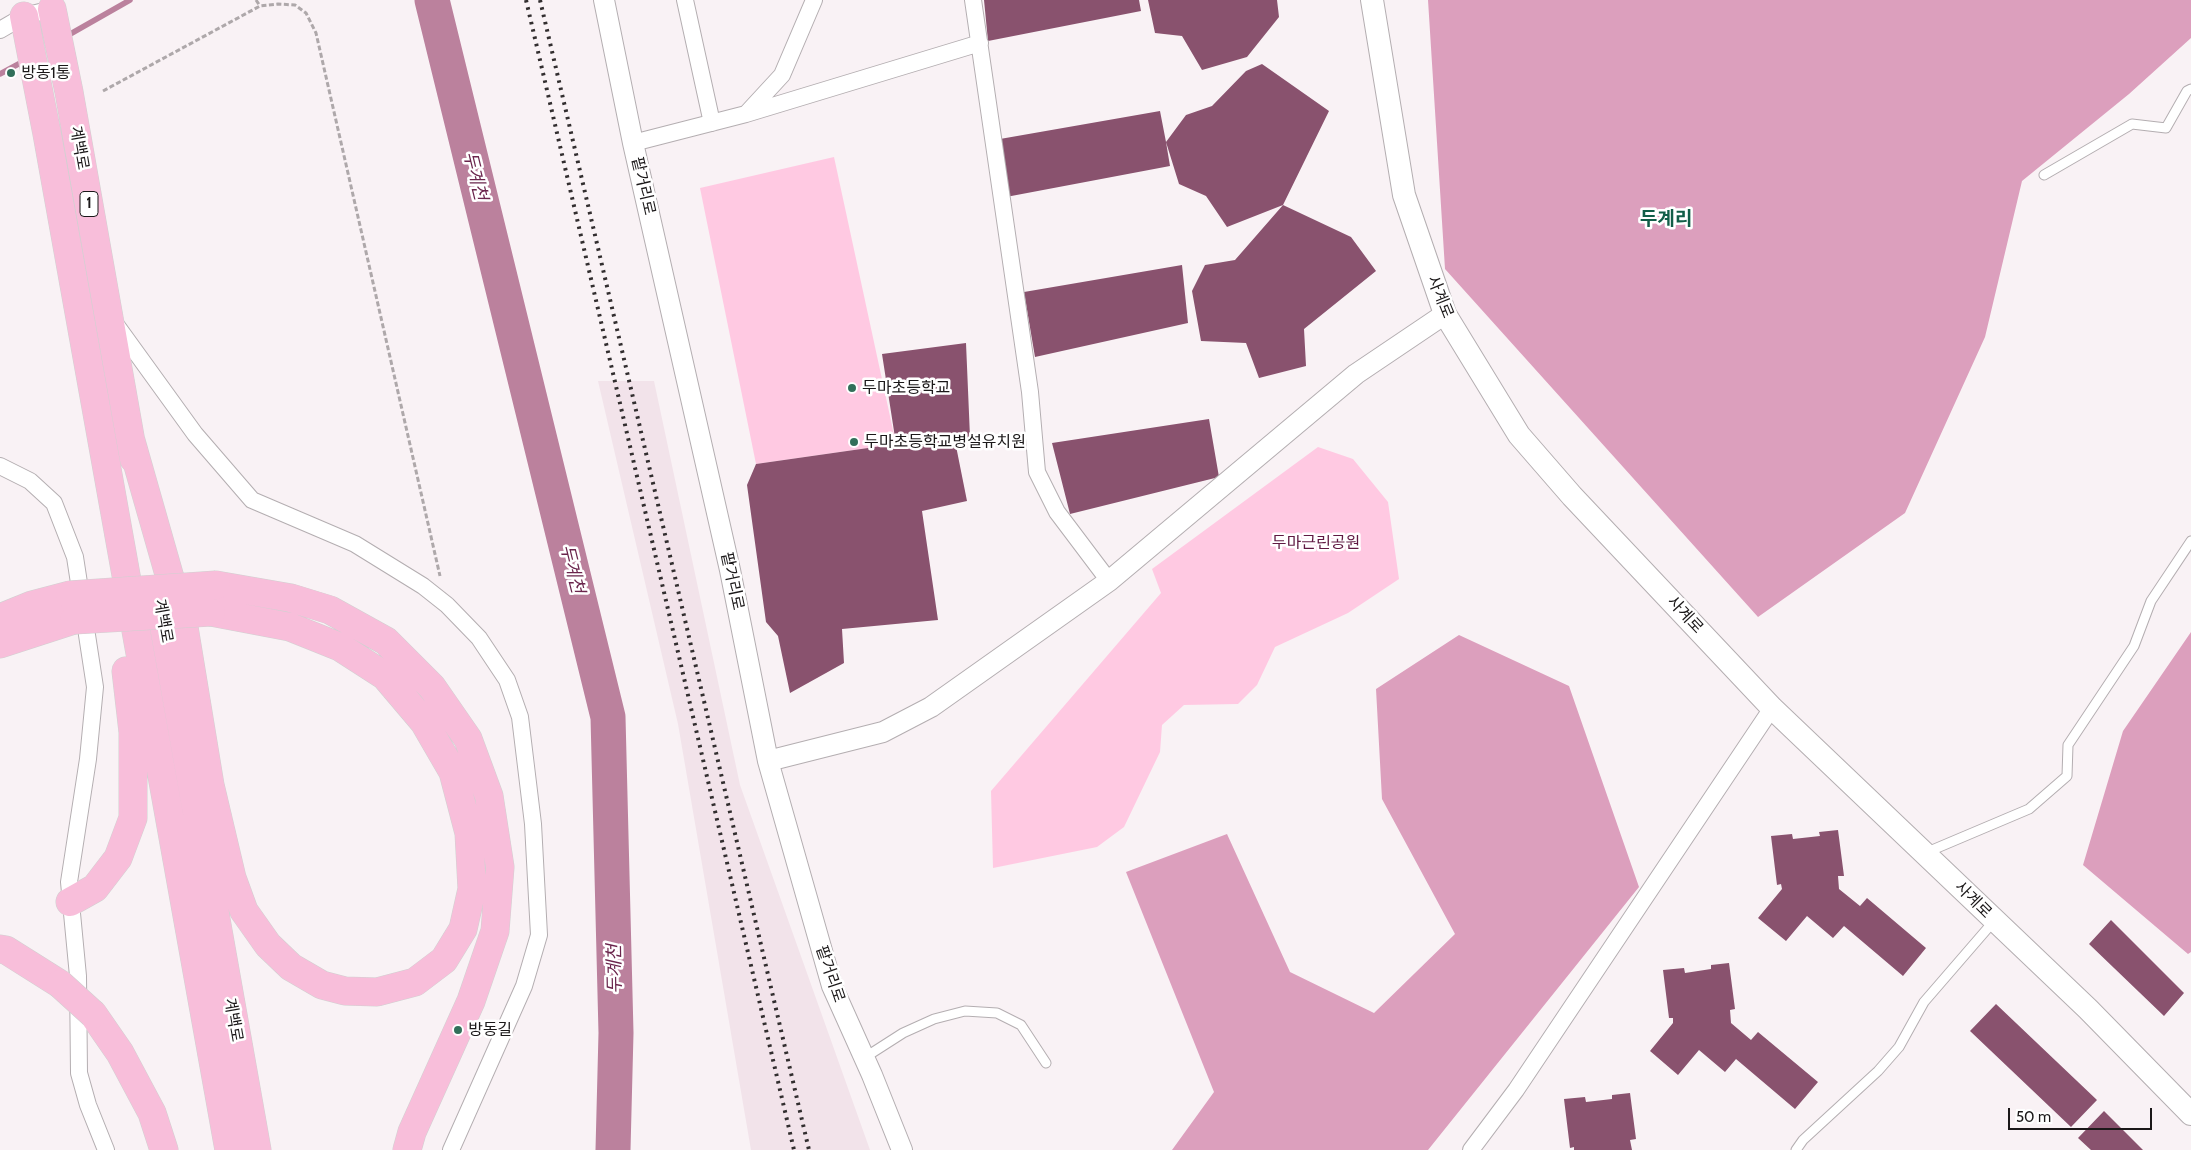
<!DOCTYPE html>
<html>
<head>
<meta charset="utf-8">
<style>
  body { margin:0 }
  #map { position:relative; width:2191px; height:1150px; overflow:hidden; background:#f9f2f5; font-family:Cabin,sans-serif }
  canvas { display:block }
  .scale { position:absolute; left:2008px; top:1108px; width:144px; height:22px; box-sizing:border-box; border:2px solid #1b1819; border-top:0; padding-left:6px; font-size:15px; line-height:18px; white-space:nowrap; color:#1b1819; -webkit-text-stroke:4px #fff; paint-order:stroke }
</style>
</head>
<body>
<div id="map">
<canvas width="2191" height="1150"></canvas>
<div class="scale">50 m</div>
</div>
<script>
const c = document.querySelector('canvas').getContext('2d');
c.lineJoin = 'round';
function fill(path, color) {
  c.fillStyle = color;
  c.fill(path, 'evenodd');
}
function poly(rows) {
  const path = new Path2D();
  for (const r of rows) {
    path.moveTo(r[0], r[1]);
    for (let i = 2; i < r.length; i += 2) path.lineTo(r[i], r[i + 1]);
  }
  return path;
}
function strokePath(path, color, width, dash) {
  c.strokeStyle = color;
  c.lineWidth = width;
  c.lineCap = dash ? 'butt' : 'round';
  c.setLineDash(dash || []);
  c.stroke(path);
}
function label(font, color, halo, rows, align = 'center') {
  c.font = font + ' Cabin,"Noto Sans KR",sans-serif';
  c.lineWidth = 5;
  c.setLineDash([]);
  c.textBaseline = 'middle';
  c.strokeStyle = halo;
  c.fillStyle = color;
  for (const [text, x, y, turn = 0] of rows) {
    c.save();
    c.translate(x, y);
    c.rotate((+turn || 0) * Math.PI / 180);
    c.textAlign = isNaN(turn) ? turn : align;
    if (halo) c.strokeText(text, 0, 0);
    c.fillText(text, 0, 0);
    c.restore();
  }
}
const built = poly([
  [598,381,654,381,740,785,870,1150,751,1150,678,724]
]);
const green = poly([
  [834,157,896,444,756,464,700,188],
  [1318,447,1353,459,1388,502,1399,579,1348,613,1275,647,1257,685,1238,704,1184,705,1162,725,1160,752,1124,827,1097,847,993,868,991,791,1161,593,1152,569]
]);
const forest = poly([
  [1428,0,2191,0,2191,38,2129,94,2022,181,1985,337,1905,513,1758,617,1445,269],
  [2191,632,2191,952,2188,954,2083,865,2123,731],
  [1459,635,1569,686,1639,887,1428,1150,1172,1150,1214,1092,1126,872,1227,834,1290,972,1374,1013,1455,934,1382,799,1376,689]
]);
const stream = poly([
  [65,37,130,0],
  [0,74,24,61]
]);
const river = poly([
  [432,0,608,717,616,1033,613,1150]
]);
const building = poly([
  [984,0,1139,0,1141,11,988,41],
  [1148,0,1277,0,1279,17,1247,57,1202,70,1182,36,1155,33],
  [1262,64,1329,111,1283,205,1227,227,1206,196,1179,184,1166,142,1170,166,1006,197,1000,139,1160,111,1166,142,1186,115,1212,106,1246,71],
  [1283,205,1351,237,1376,271,1304,329,1306,366,1259,378,1246,343,1201,341,1192,291,1205,265,1235,260],
  [1182,265,1188,323,1035,357,1024,292],
  [966,343,970,437,956,446,967,501,922,511,938,620,842,629,844,663,790,693,778,636,766,622,747,485,756,464,896,444,882,354],
  [1209,419,1219,477,1070,514,1052,443],
  [1838,830,1844,876,1838,876,1839,889,1860,906,1867,898,1926,948,1903,976,1844,926,1833,938,1807,916,1786,941,1758,918,1782,889,1781,884,1777,885,1771,836,1792,834,1793,839,1820,836,1819,832],
  [2111,920,2184,993,2164,1016,2089,944],
  [1729,963,1735,1009,1730,1010,1731,1023,1751,1040,1758,1032,1818,1082,1795,1109,1736,1059,1725,1072,1699,1050,1678,1075,1650,1051,1673,1023,1673,1018,1669,1018,1663,970,1684,968,1685,973,1711,969,1711,965],
  [1996,1004,2097,1100,2071,1127,1970,1031],
  [1630,1093,1636,1139,1630,1140,1632,1150,1574,1150,1574,1147,1570,1148,1564,1099,1585,1097,1586,1102,1612,1099,1612,1095],
  [2104,1111,2143,1150,2091,1150,2078,1138]
]);
const path = poly([
  [256,0,260,6],
  [103,91,260,6,278,4,295,5,306,13,316,33,440,576]
]);
const service = poly([
  [2044,175,2132,124,2166,128,2187,91,2191,89],
  [1925,853,2029,809,2067,776,2068,745,2134,646,2151,601,2191,541],
  [864,1058,903,1033,934,1019,965,1011,997,1013,1021,1025,1046,1063],
  [1796,1150,1803,1140,1878,1071,1899,1047,1924,1002,1994,921]
]);
const minor = poly([
  [685,0,712,123],
  [973,0,1030,392,1037,472,1057,512,1109,581],
  [0,30,24,16,52,9],
  [746,114,980,43],
  [633,143,746,114,782,75,814,0],
  [114,322,195,434,252,500,355,544,423,586,447,605,479,638,507,680,520,717,533,824,539,935,524,986,451,1150],
  [0,466,30,481,54,503,75,557,95,687,88,759,69,882,78,976,79,1073,88,1105,106,1150],
  [1471,1150,1516,1090,1772,708]
]);
const tertiary = poly([
  [604,0,633,143,730,570,768,761,832,986,872,1075,902,1150],
  [768,761,883,732,931,707,1109,581,1356,374,1445,314]
]);
const secondary = poly([
  [1372,0,1404,195,1445,314,1519,435,1572,496,1772,708,2088,1009,2191,1114]
]);
const trunk = poly([
  [52,9,69,92,134,459],
  [24,16,47,134,229,1150],
  [131,441,184,627,210,785,232,878,244,911,268,945,291,967,322,985,345,991,377,992,415,982,444,960,463,929,472,889,469,833,453,772,424,722,385,676,340,647,290,627,211,612],
  [216,585,291,598,330,610,386,641,432,687,468,739,489,796,500,867,495,931,471,1001,412,1132,407,1150],
  [158,593,257,1150],
  [0,618,32,605,70,595],
  [0,644,74,620],
  [70,902,95,888,118,858,133,818,133,732,126,671],
  [0,949,6,950,60,984],
  [93,1014,120,1053,152,1113,164,1150]
]);
const rail = poly([
  [526,0,794,1150],
  [540,0,809,1150]
]);
const trunkBridge = poly([
  [70,595,216,585],
  [74,620,211,612],
  [60,984,93,1014]
]);
const markers = [
  [11,73,5,"#326f5a"],
  [852,388,5,"#326f5a"],
  [854,442,5,"#326f5a"],
  [458,1030,5,"#326f5a"]
];
const shields = [
  [89,204,18]
];
const shieldNames = [
  ["1",89,204]
];
const poiNames = [
  ["방동1통",21,73],
  ["두마초등학교",862,388],
  ["두마초등학교병설유치원",864,442],
  ["방동길",468,1030]
];
const streetNames = [
  ["계백로",79,148,80],
  ["팥거리로",643,186,77],
  ["사계로",1440,297,68],
  ["팥거리로",732,581,78],
  ["사계로",1685,615,47],
  ["계백로",163,621,80],
  ["사계로",1973,900,45],
  ["팥거리로",830,974,71],
  ["계백로",233,1020,80]
];
const parkNames = [
  ["두마근린공원",1316,543]
];
const waterNames = [
  ["두계천",475,176,76],
  ["두계천",572,569,76],
  ["두계천",615,969,-91]
];
const quarterNames = [
  ["두계리",1666,219]
];
fill(built, '#f2e3ea');
fill(green, '#ffc9e2');
fill(forest, '#dc9fbd');
strokePath(stream, '#bb819d', 5.5);
strokePath(river, '#bb819d', 35);
fill(building, '#89526e');
strokePath(service, '#b4aeb1', 11);
strokePath(minor, '#b4aeb1', 18);
strokePath(tertiary, '#b4aeb1', 22);
strokePath(secondary, '#b4aeb1', 24);
strokePath(trunk, '#d1d1d1', 29);
strokePath(path, '#aea8aa', 3, [5, 2.5]);
strokePath(service, '#fff', 9);
strokePath(minor, '#fff', 16);
strokePath(tertiary, '#fff', 20);
strokePath(secondary, '#fff', 22);
strokePath(trunk, '#f8beda', 28);
strokePath(rail, '#322e2f', 4, [2.5, 5]);
strokePath(trunkBridge, '#d1d1d1', 29, []);
strokePath(trunkBridge, '#f8beda', 28);
for (const [x, y, r, color] of markers) {
  const dot = new Path2D();
  dot.arc(x, y, r, 0, 2 * Math.PI);
  c.fillStyle = color;
  c.fill(dot);
  strokePath(dot, '#fff', 2);
}
for (const [x, y, w] of shields) {
  const box = new Path2D();
  box.roundRect(x - w / 2, y - 12.5, w, 25, 4);
  c.fillStyle = '#fff';
  c.fill(box);
  strokePath(box, '#1b1819', 1);
}
label('bold 15px', '#1b1819', null, shieldNames);
label('16px', '#1b1819', '#fff', poiNames, 'left');
label('16px', '#1b1819', '#fff', streetNames);
label('16px', '#5f1942', '#fff', parkNames);
label('italic 18px', '#6a244c', '#fff', waterNames);
label('bold 19px', '#115e48', '#fff', quarterNames);
</script>
</body>
</html>
